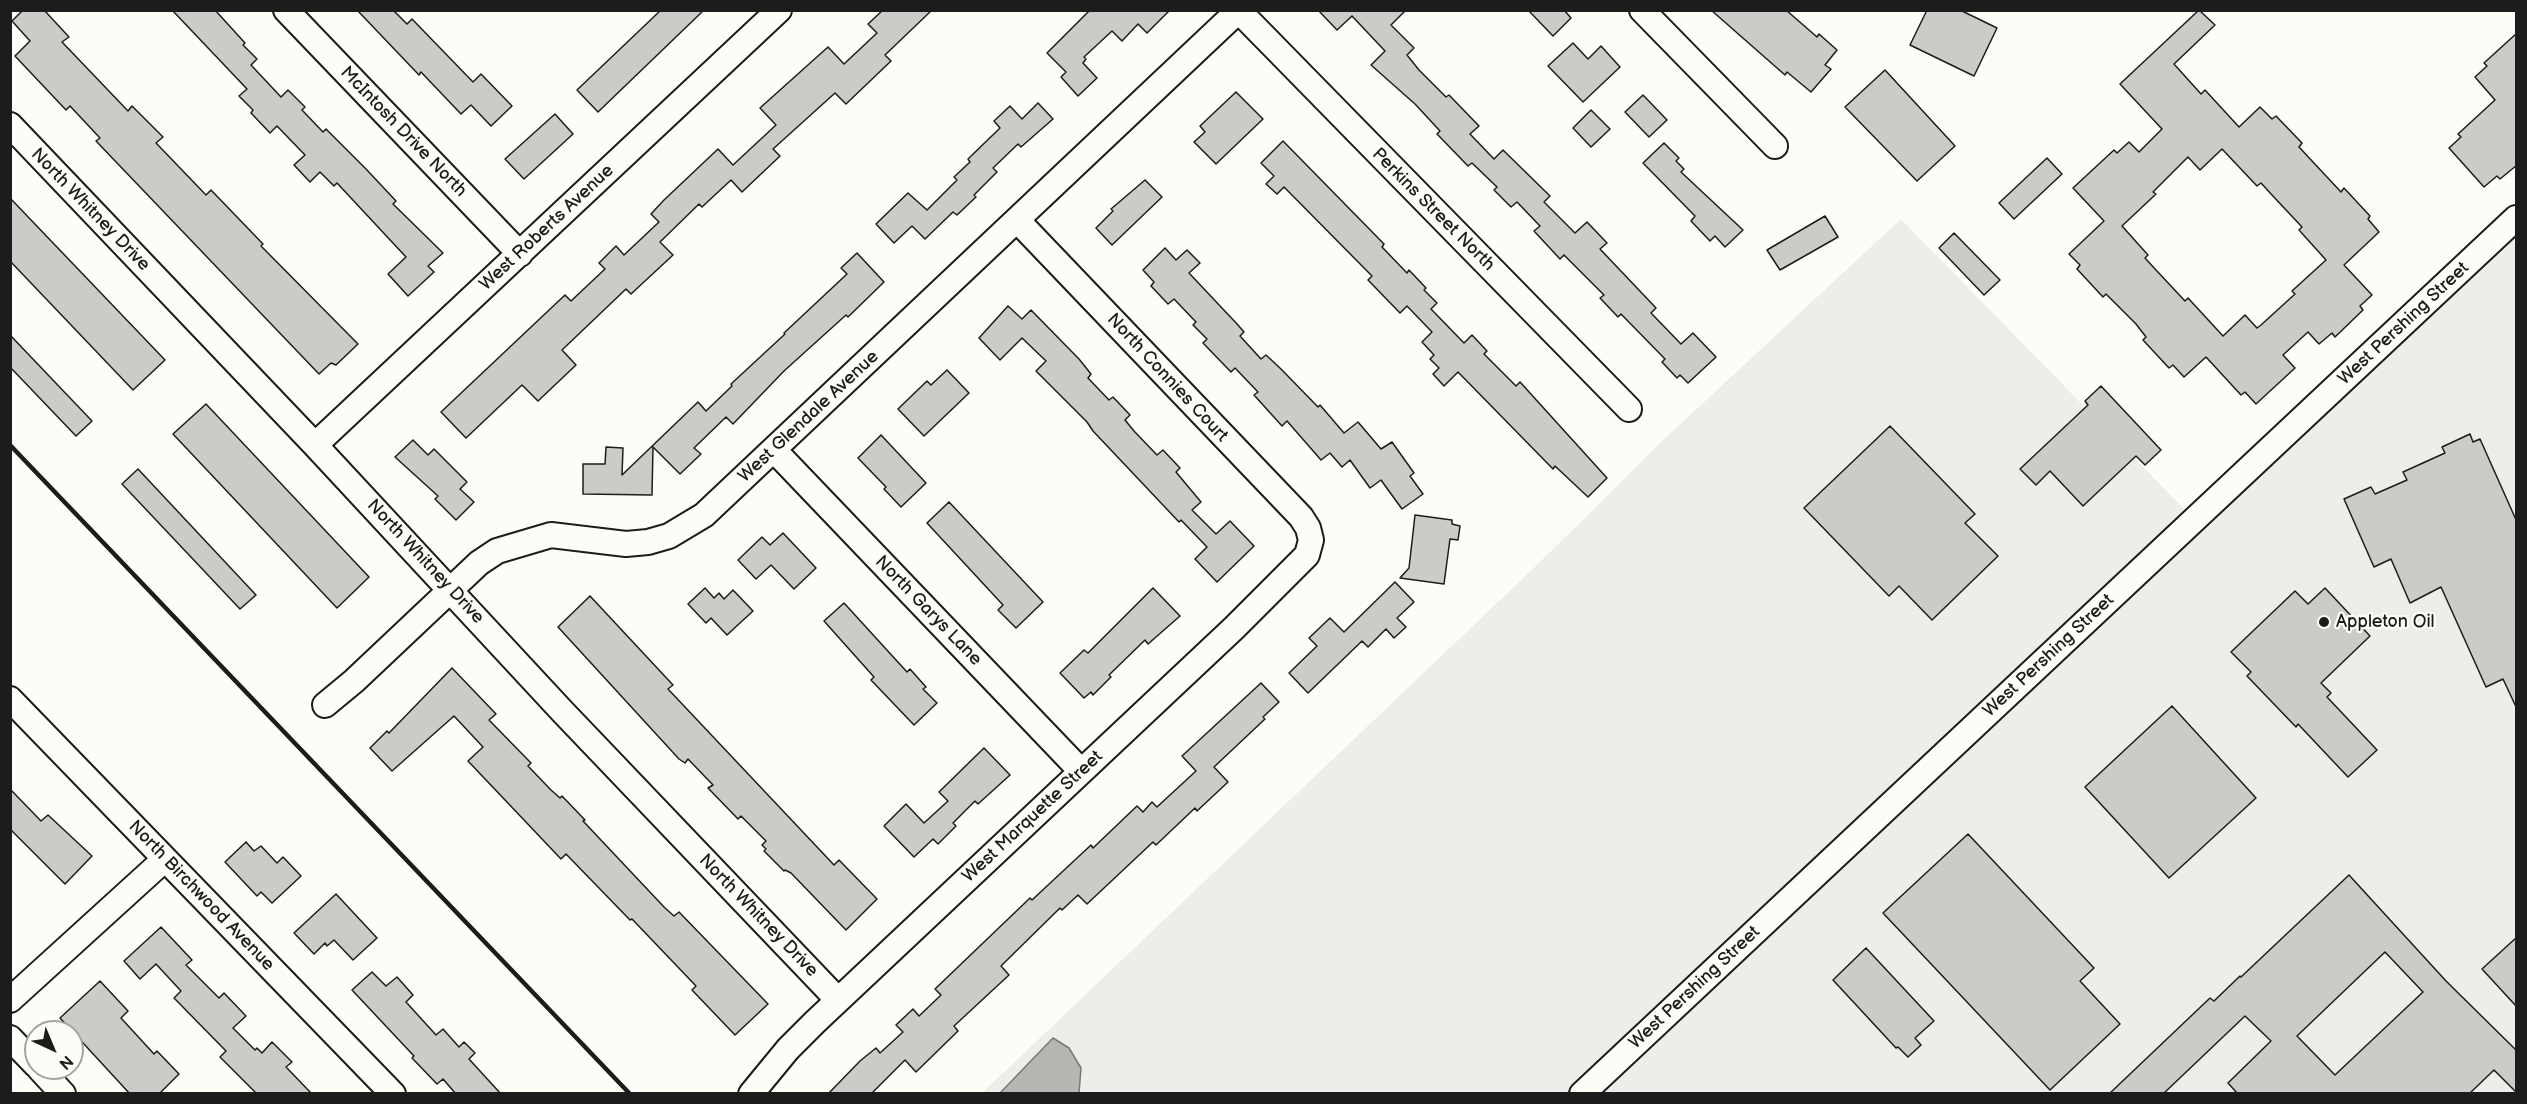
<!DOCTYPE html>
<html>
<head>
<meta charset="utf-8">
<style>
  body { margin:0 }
  #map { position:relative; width:2527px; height:1104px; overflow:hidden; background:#fdfcf7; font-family:"Balsamiq Sans",sans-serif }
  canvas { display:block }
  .frame { position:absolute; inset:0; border:12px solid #1c1c1c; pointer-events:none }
  .north { position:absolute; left:24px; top:1020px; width:60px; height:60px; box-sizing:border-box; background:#fdfcf7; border:2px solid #a3a29f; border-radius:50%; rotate:136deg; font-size:16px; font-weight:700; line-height:24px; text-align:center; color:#1c1c1c }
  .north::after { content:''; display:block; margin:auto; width:21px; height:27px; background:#1c1c1c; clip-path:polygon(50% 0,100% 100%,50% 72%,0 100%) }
</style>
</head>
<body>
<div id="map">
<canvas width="2527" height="1104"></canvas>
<div class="frame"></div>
<div class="north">N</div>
</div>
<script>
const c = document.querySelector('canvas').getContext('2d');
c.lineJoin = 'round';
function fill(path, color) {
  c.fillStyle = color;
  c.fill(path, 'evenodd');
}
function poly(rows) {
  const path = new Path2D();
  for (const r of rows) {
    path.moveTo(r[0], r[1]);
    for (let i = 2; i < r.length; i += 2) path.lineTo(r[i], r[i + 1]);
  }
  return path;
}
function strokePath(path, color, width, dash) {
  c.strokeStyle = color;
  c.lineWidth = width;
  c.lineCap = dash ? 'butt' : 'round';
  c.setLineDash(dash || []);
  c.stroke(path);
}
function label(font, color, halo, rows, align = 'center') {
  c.font = font + ' "Balsamiq Sans",sans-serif';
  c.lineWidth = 4.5;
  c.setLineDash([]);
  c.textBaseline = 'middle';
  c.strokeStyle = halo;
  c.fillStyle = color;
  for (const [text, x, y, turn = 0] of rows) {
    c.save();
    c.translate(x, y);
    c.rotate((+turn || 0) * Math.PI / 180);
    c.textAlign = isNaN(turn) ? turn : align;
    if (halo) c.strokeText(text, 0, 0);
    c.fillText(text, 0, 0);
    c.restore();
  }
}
const built = poly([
  [2516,218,2516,1093,981,1094,1538,564,1660,443,1901,219,2194,519]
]);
const water = poly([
  [1053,1038,1069,1048,1081,1068,1079,1093,1000,1093,1053,1038]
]);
const building = poly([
  [23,10,44,10,69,37,62,42,128,111,132,106,163,137,156,143,206,195,211,190,263,244,261,246,358,344,336,365,331,363,319,374,96,141,100,138,70,106,66,110,15,56,30,41,12,21,23,10],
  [172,10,215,10,245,43,243,45,257,59,251,65,281,97,288,90,305,107,302,110,323,132,326,129,366,169,396,201,393,204,443,253,428,266,434,272,408,296,388,274,406,257,337,183,334,186,320,172,310,182,294,165,305,155,277,126,270,133,251,113,253,110,239,96,247,89,172,10],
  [357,10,393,10,407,24,412,19,473,82,481,74,512,106,491,126,471,105,461,114,421,72,419,75,357,10],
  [661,10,704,10,598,112,577,90,661,10],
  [883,10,932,10,885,55,891,61,846,104,835,93,773,149,780,156,742,192,731,180,702,207,699,204,660,242,673,255,631,294,626,289,562,350,576,365,538,401,522,385,466,438,441,412,565,295,571,301,605,269,599,263,616,246,624,255,659,222,651,214,664,200,718,149,733,165,776,125,760,108,828,47,844,64,877,33,868,24,883,10],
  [1090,10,1170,10,1147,33,1138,24,1122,41,1112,31,1084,57,1086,59,1083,63,1097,78,1078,96,1061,77,1066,72,1047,53,1090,10],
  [1318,10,1406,10,1391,25,1414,48,1407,55,1419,70,1446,97,1449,95,1479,126,1470,134,1494,159,1503,150,1550,196,1544,202,1575,233,1587,222,1607,243,1600,249,1656,308,1651,313,1681,344,1693,333,1716,357,1688,383,1680,375,1677,378,1662,362,1665,359,1621,314,1618,317,1600,298,1604,295,1564,255,1560,259,1534,231,1540,226,1517,202,1511,207,1494,190,1497,187,1472,163,1468,166,1437,134,1440,131,1415,104,1371,65,1385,51,1352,16,1337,30,1318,10],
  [1528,10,1564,10,1571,18,1553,36,1528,10],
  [1711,10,1786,10,1817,37,1819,34,1837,50,1825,65,1831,69,1811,92,1787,72,1785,75,1711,10],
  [1927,10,1960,10,1997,28,1974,76,1910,45,1927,10],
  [2199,10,2215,25,2174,64,2201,94,2205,90,2239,127,2260,107,2272,119,2276,116,2302,143,2299,147,2341,192,2344,188,2370,216,2368,219,2379,232,2344,265,2372,295,2360,306,2363,310,2335,337,2332,333,2319,344,2308,332,2283,355,2295,368,2256,404,2245,392,2241,395,2206,357,2184,377,2173,365,2169,368,2143,340,2146,337,2136,324,2106,294,2103,297,2077,269,2080,265,2069,254,2104,221,2073,188,2114,150,2117,153,2129,142,2139,152,2162,129,2120,84,2199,10],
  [2222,149,2257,186,2261,183,2272,195,2302,227,2299,230,2326,260,2292,291,2295,294,2261,325,2257,328,2245,315,2223,336,2188,298,2185,301,2156,270,2145,258,2148,255,2122,226,2156,194,2153,192,2188,157,2200,170,2222,149],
  [2517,33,2517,165,2500,179,2497,176,2484,187,2449,148,2461,137,2458,134,2495,100,2475,77,2487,66,2484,63,2517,33],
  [1573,43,1588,59,1601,46,1620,67,1583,102,1548,66,1573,43],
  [1885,70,1955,146,1917,181,1845,107,1885,70],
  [1236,92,1263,119,1216,164,1194,142,1205,132,1200,126,1236,92],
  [1643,95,1667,120,1649,137,1625,112,1643,95],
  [1038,103,1053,119,1021,147,1018,144,993,168,997,172,974,195,976,197,957,215,953,212,925,239,912,226,894,243,876,224,908,193,927,210,957,180,954,177,970,162,968,159,1000,128,994,121,1010,106,1022,119,1038,103],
  [1591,110,1610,129,1591,147,1573,128,1591,110],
  [555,114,573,134,524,179,505,159,555,114],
  [1283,141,1384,244,1382,247,1407,273,1409,270,1426,288,1424,290,1437,303,1431,309,1464,343,1472,335,1487,351,1484,354,1516,386,1520,382,1607,478,1588,497,1555,466,1553,469,1458,372,1444,386,1433,374,1439,368,1430,359,1434,355,1422,342,1432,332,1407,306,1400,313,1368,280,1372,276,1284,187,1277,194,1266,184,1274,176,1261,163,1283,141],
  [1664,143,1679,158,1676,161,1684,169,1681,172,1743,230,1725,247,1715,236,1710,241,1691,221,1695,216,1643,163,1664,143],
  [2047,158,2062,174,2014,219,1999,203,2047,158],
  [1145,180,1162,197,1112,245,1096,228,1113,211,1111,209,1145,180],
  [10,198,165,360,133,390,10,261,10,198],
  [1825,216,1838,237,1780,270,1767,250,1825,216],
  [1954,233,2000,280,1984,295,1939,248,1954,233],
  [1165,248,1176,260,1187,250,1200,263,1189,273,1238,325,1244,332,1240,336,1261,359,1266,355,1281,369,1318,407,1320,405,1344,433,1358,422,1381,449,1392,442,1414,473,1410,476,1423,494,1402,509,1381,480,1370,488,1350,460,1342,467,1330,453,1321,460,1287,421,1282,426,1254,395,1258,392,1235,368,1231,372,1203,343,1207,339,1193,325,1196,322,1174,299,1168,304,1151,286,1154,282,1143,270,1165,248],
  [857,253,884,282,848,317,846,315,784,371,733,424,726,417,694,448,701,454,680,474,653,447,652,495,583,494,583,464,605,464,606,447,623,448,622,475,698,402,706,411,732,386,731,384,785,334,784,333,847,274,841,268,857,253],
  [1008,306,1022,319,1031,310,1079,359,1091,374,1088,378,1109,400,1113,397,1130,415,1125,420,1134,431,1157,455,1163,450,1180,468,1176,472,1201,502,1192,510,1216,534,1230,521,1254,546,1217,582,1195,559,1207,547,1181,520,1179,522,1093,431,1087,422,1036,371,1046,361,1022,338,1000,360,979,338,1008,306],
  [10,335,92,421,76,436,10,367,10,335],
  [947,370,969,393,924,436,898,409,927,381,931,385,947,370],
  [2101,386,2161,450,2145,465,2136,456,2083,506,2050,471,2036,485,2020,469,2088,405,2085,401,2101,386],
  [206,404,369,577,337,608,173,434,206,404],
  [1890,426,1975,514,1965,523,1998,556,1932,620,1899,586,1889,596,1804,508,1890,426],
  [2470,434,2473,442,2480,439,2517,522,2517,709,2503,679,2486,687,2441,587,2410,603,2391,559,2374,567,2344,499,2371,487,2375,494,2407,480,2403,472,2445,453,2442,447,2470,434],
  [881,435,926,483,901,507,884,489,886,487,858,458,881,435],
  [413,440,428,455,434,449,467,482,460,489,474,502,456,520,435,499,438,496,395,457,413,440],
  [138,469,256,595,240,609,122,484,138,469],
  [949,502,1043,602,1016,628,998,610,1003,605,927,523,949,502],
  [1415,515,1452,520,1452,524,1460,526,1458,540,1450,539,1444,584,1400,578,1409,568,1415,515],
  [783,533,816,568,794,589,771,565,756,579,738,560,762,537,770,545,783,533],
  [1395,582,1414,602,1397,618,1406,627,1394,638,1386,629,1368,647,1362,641,1308,693,1289,673,1317,646,1309,638,1330,618,1344,632,1395,582],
  [705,588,714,598,719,593,724,599,733,590,753,611,727,635,711,618,706,623,688,604,705,588],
  [1153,588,1180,616,1148,644,1145,640,1109,675,1111,677,1093,695,1091,692,1084,698,1060,673,1084,650,1088,653,1153,588],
  [2325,588,2370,636,2321,683,2331,693,2327,697,2377,750,2348,777,2298,724,2296,727,2247,676,2251,672,2231,652,2295,591,2308,604,2325,588],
  [590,596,673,685,668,689,834,865,839,860,877,899,846,930,791,873,785,870,784,871,764,851,766,849,762,845,766,841,741,816,738,819,708,788,713,785,688,759,685,763,679,759,558,627,590,596],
  [844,603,907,672,910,669,926,687,923,689,937,703,914,725,871,680,874,677,824,621,844,603],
  [452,668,496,714,489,720,531,763,528,766,551,790,560,798,562,796,585,820,583,821,665,908,674,916,679,912,768,1004,735,1035,692,990,696,986,632,919,630,920,566,854,561,859,468,761,483,747,454,716,392,771,370,748,387,731,389,733,452,668],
  [1261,683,1279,702,1263,717,1265,719,1214,767,1228,782,1197,811,1195,808,1156,845,1153,842,1087,904,1078,895,1062,910,1060,908,1001,966,1009,975,954,1026,958,1031,916,1072,905,1060,871,1094,828,1094,860,1061,876,1048,880,1053,903,1032,896,1025,913,1009,919,1016,941,995,935,989,1030,898,1032,900,1091,845,1093,848,1137,806,1143,812,1152,802,1157,807,1196,771,1182,756,1261,683],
  [2172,706,2256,798,2169,878,2085,787,2172,706],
  [984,748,1010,775,978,804,975,801,953,823,956,826,938,844,933,839,914,857,884,826,906,804,924,823,948,801,939,792,984,748],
  [10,789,41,821,48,815,92,856,65,884,10,829,10,789],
  [1968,834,2094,968,2080,981,2120,1024,2050,1090,1883,913,1968,834],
  [246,842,254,851,261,846,277,863,283,857,301,876,272,903,261,892,257,896,225,862,246,842],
  [2349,875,2446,981,2517,1051,2517,1093,2494,1070,2469,1094,2238,1094,2228,1083,2271,1041,2245,1016,2163,1094,2109,1094,2210,998,2214,1001,2240,976,2241,977,2349,875],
  [2385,952,2423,992,2335,1075,2297,1036,2385,952],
  [336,894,377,938,353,960,334,940,327,946,325,943,314,954,294,933,336,894],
  [161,927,192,960,186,965,219,998,224,993,246,1016,233,1028,255,1050,257,1048,262,1053,272,1042,292,1062,286,1067,312,1094,257,1094,220,1057,226,1051,174,998,181,991,156,964,140,979,124,961,161,927],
  [2517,937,2517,1007,2482,969,2517,937],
  [1866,948,1934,1021,1915,1038,1921,1045,1908,1057,1898,1047,1896,1048,1833,980,1866,948],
  [372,972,386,986,397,977,413,995,406,1002,436,1035,443,1029,459,1047,464,1042,475,1053,469,1059,501,1094,456,1094,443,1079,437,1084,412,1058,414,1056,352,990,372,972],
  [100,981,128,1011,121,1018,154,1054,157,1051,179,1074,159,1094,130,1094,60,1018,100,981]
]);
const minor = poly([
  [286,10,520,254],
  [1238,10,1629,409],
  [1642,10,1775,146],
  [10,125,315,445,562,711,838,1000],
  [315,445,779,10],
  [774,450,1081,771],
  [10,699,393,1094],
  [325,705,354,681,479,563,497,551,551,535,626,544,648,542,669,536,704,515,1239,10],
  [10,1000,165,859],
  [10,1038,36,1065],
  [39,1068,63,1094],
  [751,1094,788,1049,815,1022,1234,628,1307,555,1311,540,1308,528,1301,517,1017,220],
  [1582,1094,2516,218]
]);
const rail = poly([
  [10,445,630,1094]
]);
const markers = [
  [2324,622,6,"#1c1c1c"]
];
const streetNames = [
  ["McIntosh Drive North",403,132,46],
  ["North Whitney Drive",90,210,46],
  ["Perkins Street North",1433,210,45],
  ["West Roberts Avenue",547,228,-43],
  ["West Pershing Street",2404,324,-43],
  ["North Connies Court",1167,378,47],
  ["West Glendale Avenue",809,417,-43],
  ["North Whitney Drive",425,562,47],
  ["North Garys Lane",928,611,46],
  ["West Pershing Street",2049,656,-43],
  ["West Marquette Street",1033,817,-43],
  ["North Birchwood Avenue",201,896,46],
  ["North Whitney Drive",758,916,46],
  ["West Pershing Street",1695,988,-43]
];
const poiNames = [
  ["Appleton Oil",2336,622]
];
fill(built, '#eeede9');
fill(water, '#b7b6b2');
strokePath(water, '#797876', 1.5);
fill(building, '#cccbc8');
strokePath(building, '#1c1c1c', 1.5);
strokePath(minor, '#1c1c1c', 28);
strokePath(minor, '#fdfcf7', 24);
strokePath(rail, '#1c1c1c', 4.5);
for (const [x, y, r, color] of markers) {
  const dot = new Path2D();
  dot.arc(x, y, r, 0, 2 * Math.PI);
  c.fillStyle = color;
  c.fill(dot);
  strokePath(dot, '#fdfcf7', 2);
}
label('18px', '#1c1c1c', '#fdfcf7', streetNames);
label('18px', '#1c1c1c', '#fdfcf7', poiNames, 'left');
</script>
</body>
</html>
